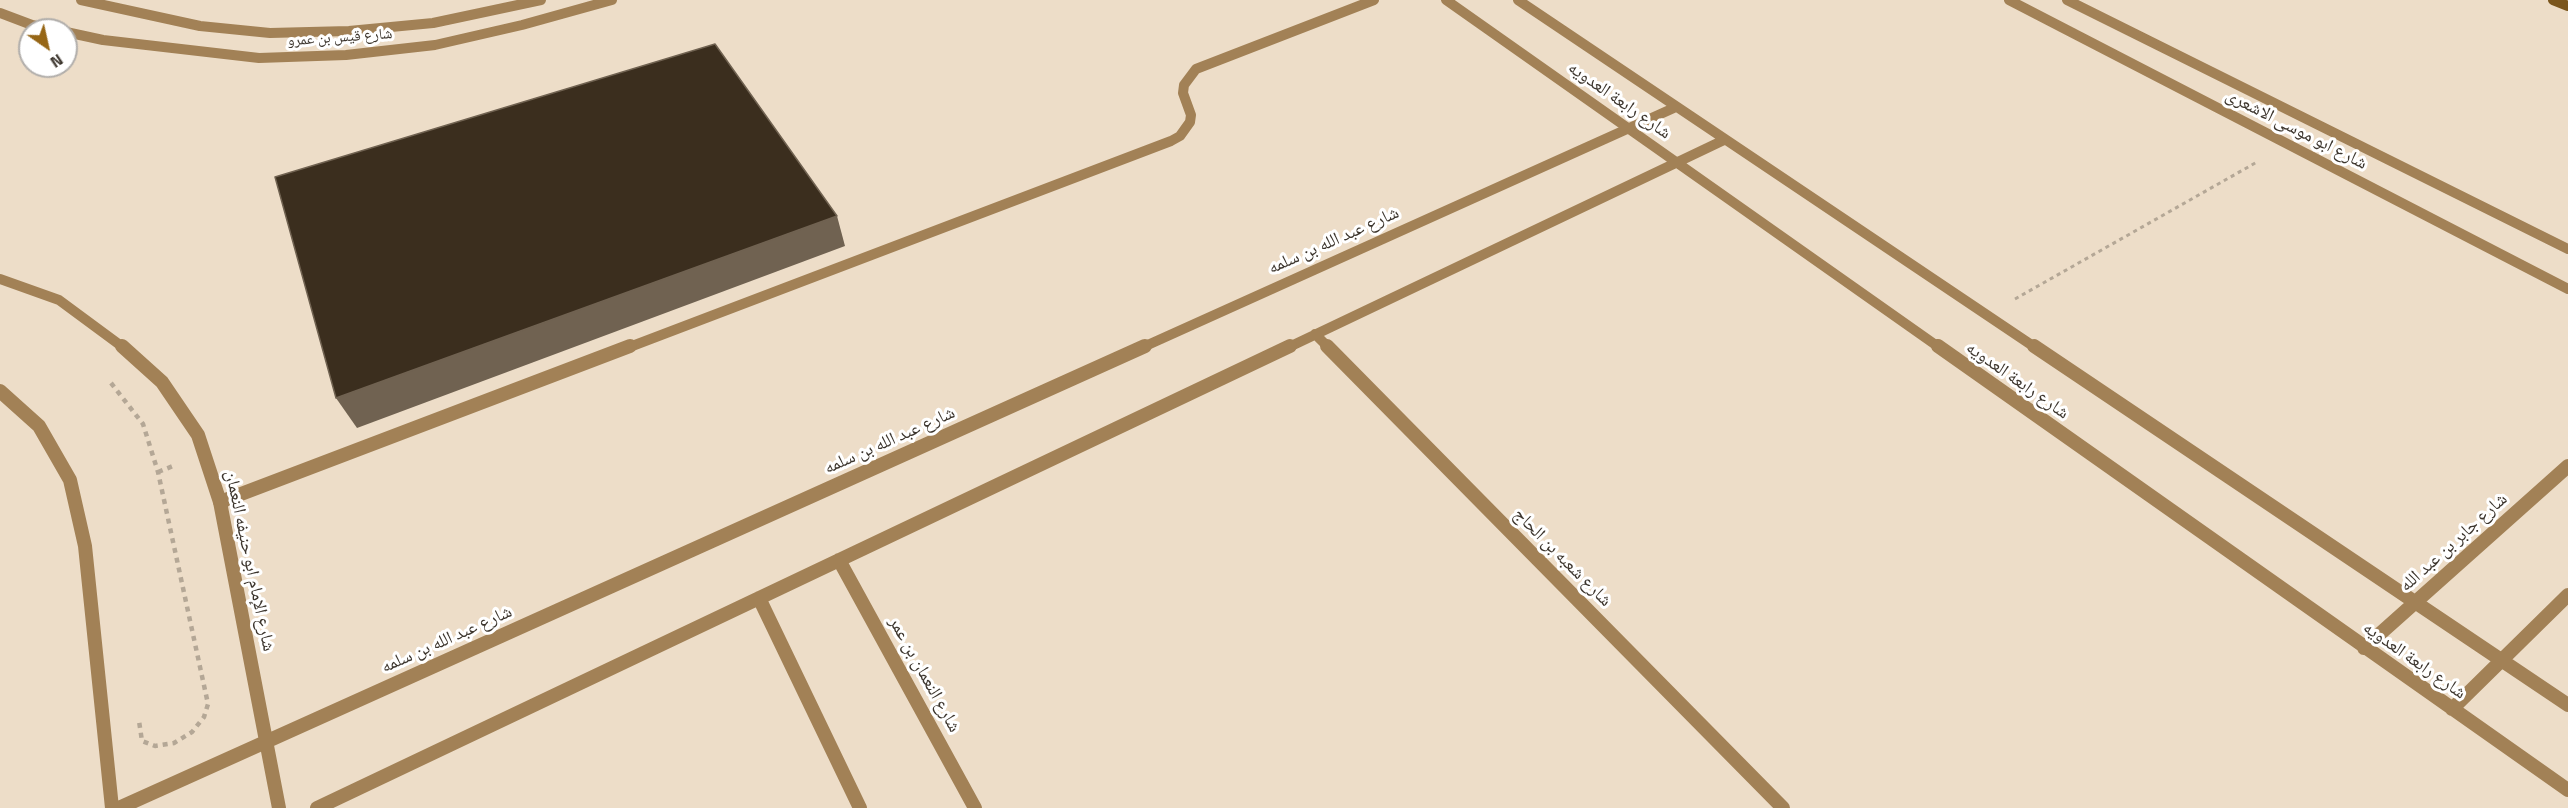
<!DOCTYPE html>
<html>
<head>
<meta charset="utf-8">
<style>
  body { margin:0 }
  #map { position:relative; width:2568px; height:808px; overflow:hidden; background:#edddc8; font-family:"Titillium Web",sans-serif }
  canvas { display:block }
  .north { position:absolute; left:18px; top:18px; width:60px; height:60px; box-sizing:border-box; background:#fff; border:2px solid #b1aeab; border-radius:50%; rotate:146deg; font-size:16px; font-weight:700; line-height:24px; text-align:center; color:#3c352d }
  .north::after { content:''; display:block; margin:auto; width:21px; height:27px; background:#966616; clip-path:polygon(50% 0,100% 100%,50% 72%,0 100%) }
</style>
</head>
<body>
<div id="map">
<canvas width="2568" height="808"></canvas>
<div class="north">N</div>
</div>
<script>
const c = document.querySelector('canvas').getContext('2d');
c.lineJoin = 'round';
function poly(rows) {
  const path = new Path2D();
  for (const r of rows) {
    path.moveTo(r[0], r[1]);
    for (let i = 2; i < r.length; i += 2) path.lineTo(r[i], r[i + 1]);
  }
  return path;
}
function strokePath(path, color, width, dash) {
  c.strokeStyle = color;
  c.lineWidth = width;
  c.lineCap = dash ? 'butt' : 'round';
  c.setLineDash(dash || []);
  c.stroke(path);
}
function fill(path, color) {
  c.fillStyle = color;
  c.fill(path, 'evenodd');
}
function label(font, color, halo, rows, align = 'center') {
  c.font = font + ' "Titillium Web","Noto Naskh Arabic",sans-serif';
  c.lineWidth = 6;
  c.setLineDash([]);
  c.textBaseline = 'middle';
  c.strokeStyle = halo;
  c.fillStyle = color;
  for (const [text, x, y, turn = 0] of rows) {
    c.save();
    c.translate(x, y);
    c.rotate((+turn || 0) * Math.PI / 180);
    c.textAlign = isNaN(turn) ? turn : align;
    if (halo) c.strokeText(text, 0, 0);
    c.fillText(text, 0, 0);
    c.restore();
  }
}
const pathFar1 = poly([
  [2015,299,2257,162]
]);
const path = poly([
  [111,383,143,424,158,472,208,704,204,717,192,732,174,743,155,746,142,741,139,721],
  [158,472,173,466]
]);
const laneFar1 = poly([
  [627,348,1171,141,1180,136,1190,122,1191,115,1183,93,1184,85,1196,69,1374,0]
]);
const lane = poly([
  [220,502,630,346]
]);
const streetFar1 = poly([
  [81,0,200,26,270,33,349,31,433,23,541,0],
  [1446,0,1940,348],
  [1518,0,2036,348],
  [2009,0,2568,289],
  [2067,0,2568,249],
  [0,13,32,25,56,30],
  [66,32,103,40,259,58,346,55,435,45,522,25,612,0],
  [0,279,59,300,124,348],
  [1315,334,1329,348],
  [1141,348,1676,107],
  [1287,348,1724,140]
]);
const street = poly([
  [122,346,162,382,198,435,220,502,279,808],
  [1327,346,1783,808],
  [1938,346,2568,790],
  [2034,346,2568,705],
  [0,391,39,426,70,480,85,546,112,808],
  [839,560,975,808],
  [759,598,860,808],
  [2364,648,2568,466],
  [2452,709,2568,595],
  [119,808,1145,346],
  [317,808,1290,346]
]);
const secondary = poly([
  [2553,0,2568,6]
]);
const shadedWall = poly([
  [837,216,845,246,357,428,336,398]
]);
const building = poly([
  [715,44,837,216,336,398,275,177,715,44]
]);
const farStreetnames = [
  ["شارع قيس بن عمرو",340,38,-4]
];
const streetNames = [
  ["شارع رابعة العدويه",1619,101,35],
  ["شارع ابو موسى الاشعرى",2296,130,27],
  ["شارع عبد الله بن سلمه",1334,241,-24],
  ["شارع رابعة العدويه",2017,381,35],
  ["شارع عبد الله بن سلمه",890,441,-24],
  ["شارع جابر بن عبد الله",2454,543,-42],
  ["شارع شعبه بن الحاج",1562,558,45],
  ["شارع الإمام ابو حنيفه النعمان",249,561,78],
  ["شارع عبد الله بن سلمه",447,640,-24],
  ["شارع رابعة العدويه",2414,661,35],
  ["شارع النعمان بن عمر",924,675,61]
];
strokePath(pathFar1, '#b4a796', 3, [4, 4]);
strokePath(path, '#b4a796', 4.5, [5, 5]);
strokePath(laneFar1, '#a28156', 10);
strokePath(lane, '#a28156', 14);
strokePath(streetFar1, '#a28156', 10);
strokePath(street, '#a28156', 14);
strokePath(secondary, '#7b561d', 10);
fill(shadedWall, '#706251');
fill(building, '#3b2e1e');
strokePath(building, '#706251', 1.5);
label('15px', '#3c352d', '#fff', farStreetnames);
label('18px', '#3c352d', '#fff', streetNames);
</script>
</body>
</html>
